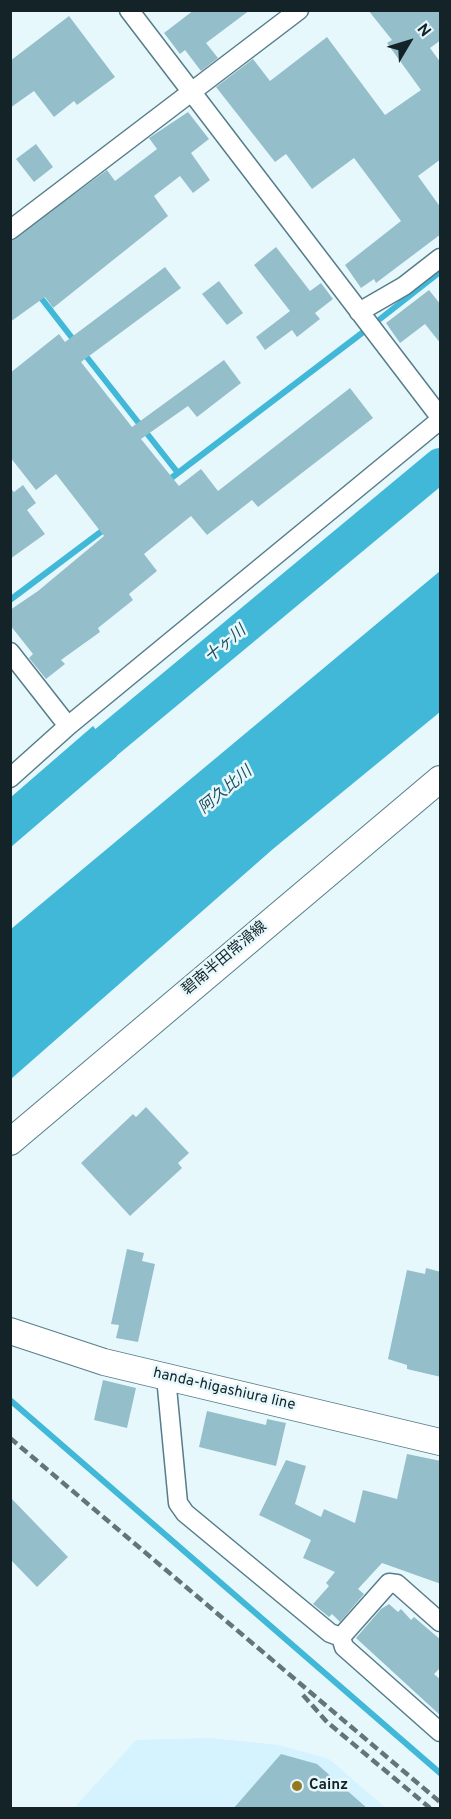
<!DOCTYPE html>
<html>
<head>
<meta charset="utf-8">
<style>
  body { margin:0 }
  #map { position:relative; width:451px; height:1819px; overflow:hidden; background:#e7f8fd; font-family:Overpass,sans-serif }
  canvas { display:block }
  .frame { position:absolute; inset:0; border:12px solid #132328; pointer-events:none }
  .north { position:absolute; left:379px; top:12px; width:60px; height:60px; -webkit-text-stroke:4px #e7f8fd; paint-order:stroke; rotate:52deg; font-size:16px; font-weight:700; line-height:24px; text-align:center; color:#132328 }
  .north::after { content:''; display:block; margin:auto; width:21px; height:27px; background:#132328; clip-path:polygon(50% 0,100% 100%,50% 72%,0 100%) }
</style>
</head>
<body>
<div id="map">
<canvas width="451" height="1819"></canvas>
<div class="frame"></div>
<div class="north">N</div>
</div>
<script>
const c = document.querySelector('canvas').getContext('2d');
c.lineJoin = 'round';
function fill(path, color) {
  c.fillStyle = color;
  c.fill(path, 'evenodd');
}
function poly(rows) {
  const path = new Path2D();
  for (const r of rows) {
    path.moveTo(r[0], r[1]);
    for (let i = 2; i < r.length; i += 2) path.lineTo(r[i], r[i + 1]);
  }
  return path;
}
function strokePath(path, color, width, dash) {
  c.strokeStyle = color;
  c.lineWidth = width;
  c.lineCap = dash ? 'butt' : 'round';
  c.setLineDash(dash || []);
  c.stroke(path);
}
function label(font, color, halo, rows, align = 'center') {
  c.font = font + ' Overpass,"Noto Sans JP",sans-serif';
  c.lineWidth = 5;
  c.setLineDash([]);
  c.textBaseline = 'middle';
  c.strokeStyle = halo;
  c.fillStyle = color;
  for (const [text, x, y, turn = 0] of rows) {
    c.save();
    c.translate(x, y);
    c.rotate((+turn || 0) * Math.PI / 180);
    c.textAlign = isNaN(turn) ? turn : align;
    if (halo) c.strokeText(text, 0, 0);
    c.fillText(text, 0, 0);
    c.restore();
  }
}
const built = poly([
  [211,1738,279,1745,329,1759,386,1808,74,1808,136,1740]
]);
const water = poly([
  [440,571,440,712,273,849,11,1079,11,929],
  [93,726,117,756,11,847,11,797]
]);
const stream = poly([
  [38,294,76,343],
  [380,319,440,272],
  [82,351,178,473],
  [166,482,362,333],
  [10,600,106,528],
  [10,1400,440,1773]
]);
const river = poly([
  [10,824,86,759,440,465]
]);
const building = poly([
  [194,10,250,10,206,43,218,58,201,71,185,50,180,54,164,33],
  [368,10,441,10,441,40,430,48,441,63,441,159,418,176,441,208,441,234,376,283,374,279,361,288,345,265,401,221,354,158,312,189,286,154,275,162,216,87,253,59,270,81,327,37,385,115,421,90,387,43,392,40],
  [69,16,115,77,77,105,74,101,54,117,34,91,10,108,10,61],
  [188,112,209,139,191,153,210,180,193,193,180,176,154,196,168,216,152,229,53,308,45,297,10,322,10,241,107,170,115,181,157,149,149,138],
  [36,144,53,167,34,182,16,159],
  [276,247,310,291,321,283,333,299,315,313,320,319,297,337,292,330,265,350,256,337,290,311,254,265],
  [165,267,181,288,81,362,132,427,224,360,241,383,197,417,188,406,141,439,179,486,201,469,218,491,350,388,373,418,258,507,252,500,207,535,191,516,144,554,157,571,129,594,133,600,98,628,100,632,61,660,65,664,46,679,29,658,33,654,10,625,10,610,38,591,104,536,56,474,36,490,10,457,10,373,59,334,65,342],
  [219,281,243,313,227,325,202,294],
  [429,290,441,305,441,344,425,324,400,343,386,323],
  [23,485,36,503,27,510,45,534,10,559,10,488,14,492],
  [146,1107,189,1153,178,1163,182,1168,130,1216,81,1163,133,1114,136,1117],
  [127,1249,144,1253,142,1261,155,1264,138,1342,116,1338,119,1325,111,1324],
  [426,1268,441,1272,441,1377,407,1369,407,1365,388,1359,407,1270,425,1274],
  [103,1380,136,1388,127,1428,94,1420],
  [207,1411,266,1425,267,1419,286,1423,276,1466,199,1447],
  [407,1454,441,1461,441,1584,382,1563,358,1589,364,1594,340,1622,332,1614,329,1617,313,1604,329,1586,326,1583,335,1572,303,1558,311,1540,259,1515,286,1460,306,1466,295,1504,321,1517,324,1509,355,1523,363,1490,397,1499],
  [10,1497,68,1557,37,1587,10,1559],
  [389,1604,398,1612,401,1609,411,1620,414,1617,441,1640,441,1667,434,1674,441,1680,441,1716,356,1638,381,1609],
  [281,1754,317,1764,368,1809,233,1809]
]);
const street = poly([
  [129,10,440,417],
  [10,230,299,10],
  [359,312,404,286,440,258],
  [10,652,68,726],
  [10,778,68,726,440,420],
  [166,1377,178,1503,185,1513,330,1633,341,1637],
  [440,1622,397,1584,389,1583,341,1637,344,1647,440,1732]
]);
const secondary = poly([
  [10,1142,440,779],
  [10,1331,104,1362,440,1442]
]);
const rail = poly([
  [10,1438,440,1802],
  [303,1695,327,1722,430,1808]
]);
const markers = [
  [297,1786,6,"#947920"]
];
const streetNames = [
  ["碧南半田常滑線",225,959,-40],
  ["handa-higashiura line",224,1390,13]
];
const poiNames = [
  ["Cainz",309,1786]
];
const waterNames = [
  ["十ヶ川",226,645,-40],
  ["阿久比川",226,791,-40]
];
fill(built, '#d5f3fe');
fill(water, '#41b8d8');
strokePath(stream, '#41b8d8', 6);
strokePath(river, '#41b8d8', 34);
fill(building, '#95becb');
strokePath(street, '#567d8a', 21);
strokePath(secondary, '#567d8a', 28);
strokePath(street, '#fff', 18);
strokePath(secondary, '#fff', 26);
strokePath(rail, '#647479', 4.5, [9, 4.5]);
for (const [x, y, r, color] of markers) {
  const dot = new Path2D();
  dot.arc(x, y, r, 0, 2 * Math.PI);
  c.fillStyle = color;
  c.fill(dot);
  strokePath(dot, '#e7f8fd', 2);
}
label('15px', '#132328', '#e7f8fd', streetNames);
label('bold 15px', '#132328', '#e7f8fd', poiNames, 'left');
label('italic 16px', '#1d4e5c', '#e7f8fd', waterNames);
</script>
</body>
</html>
